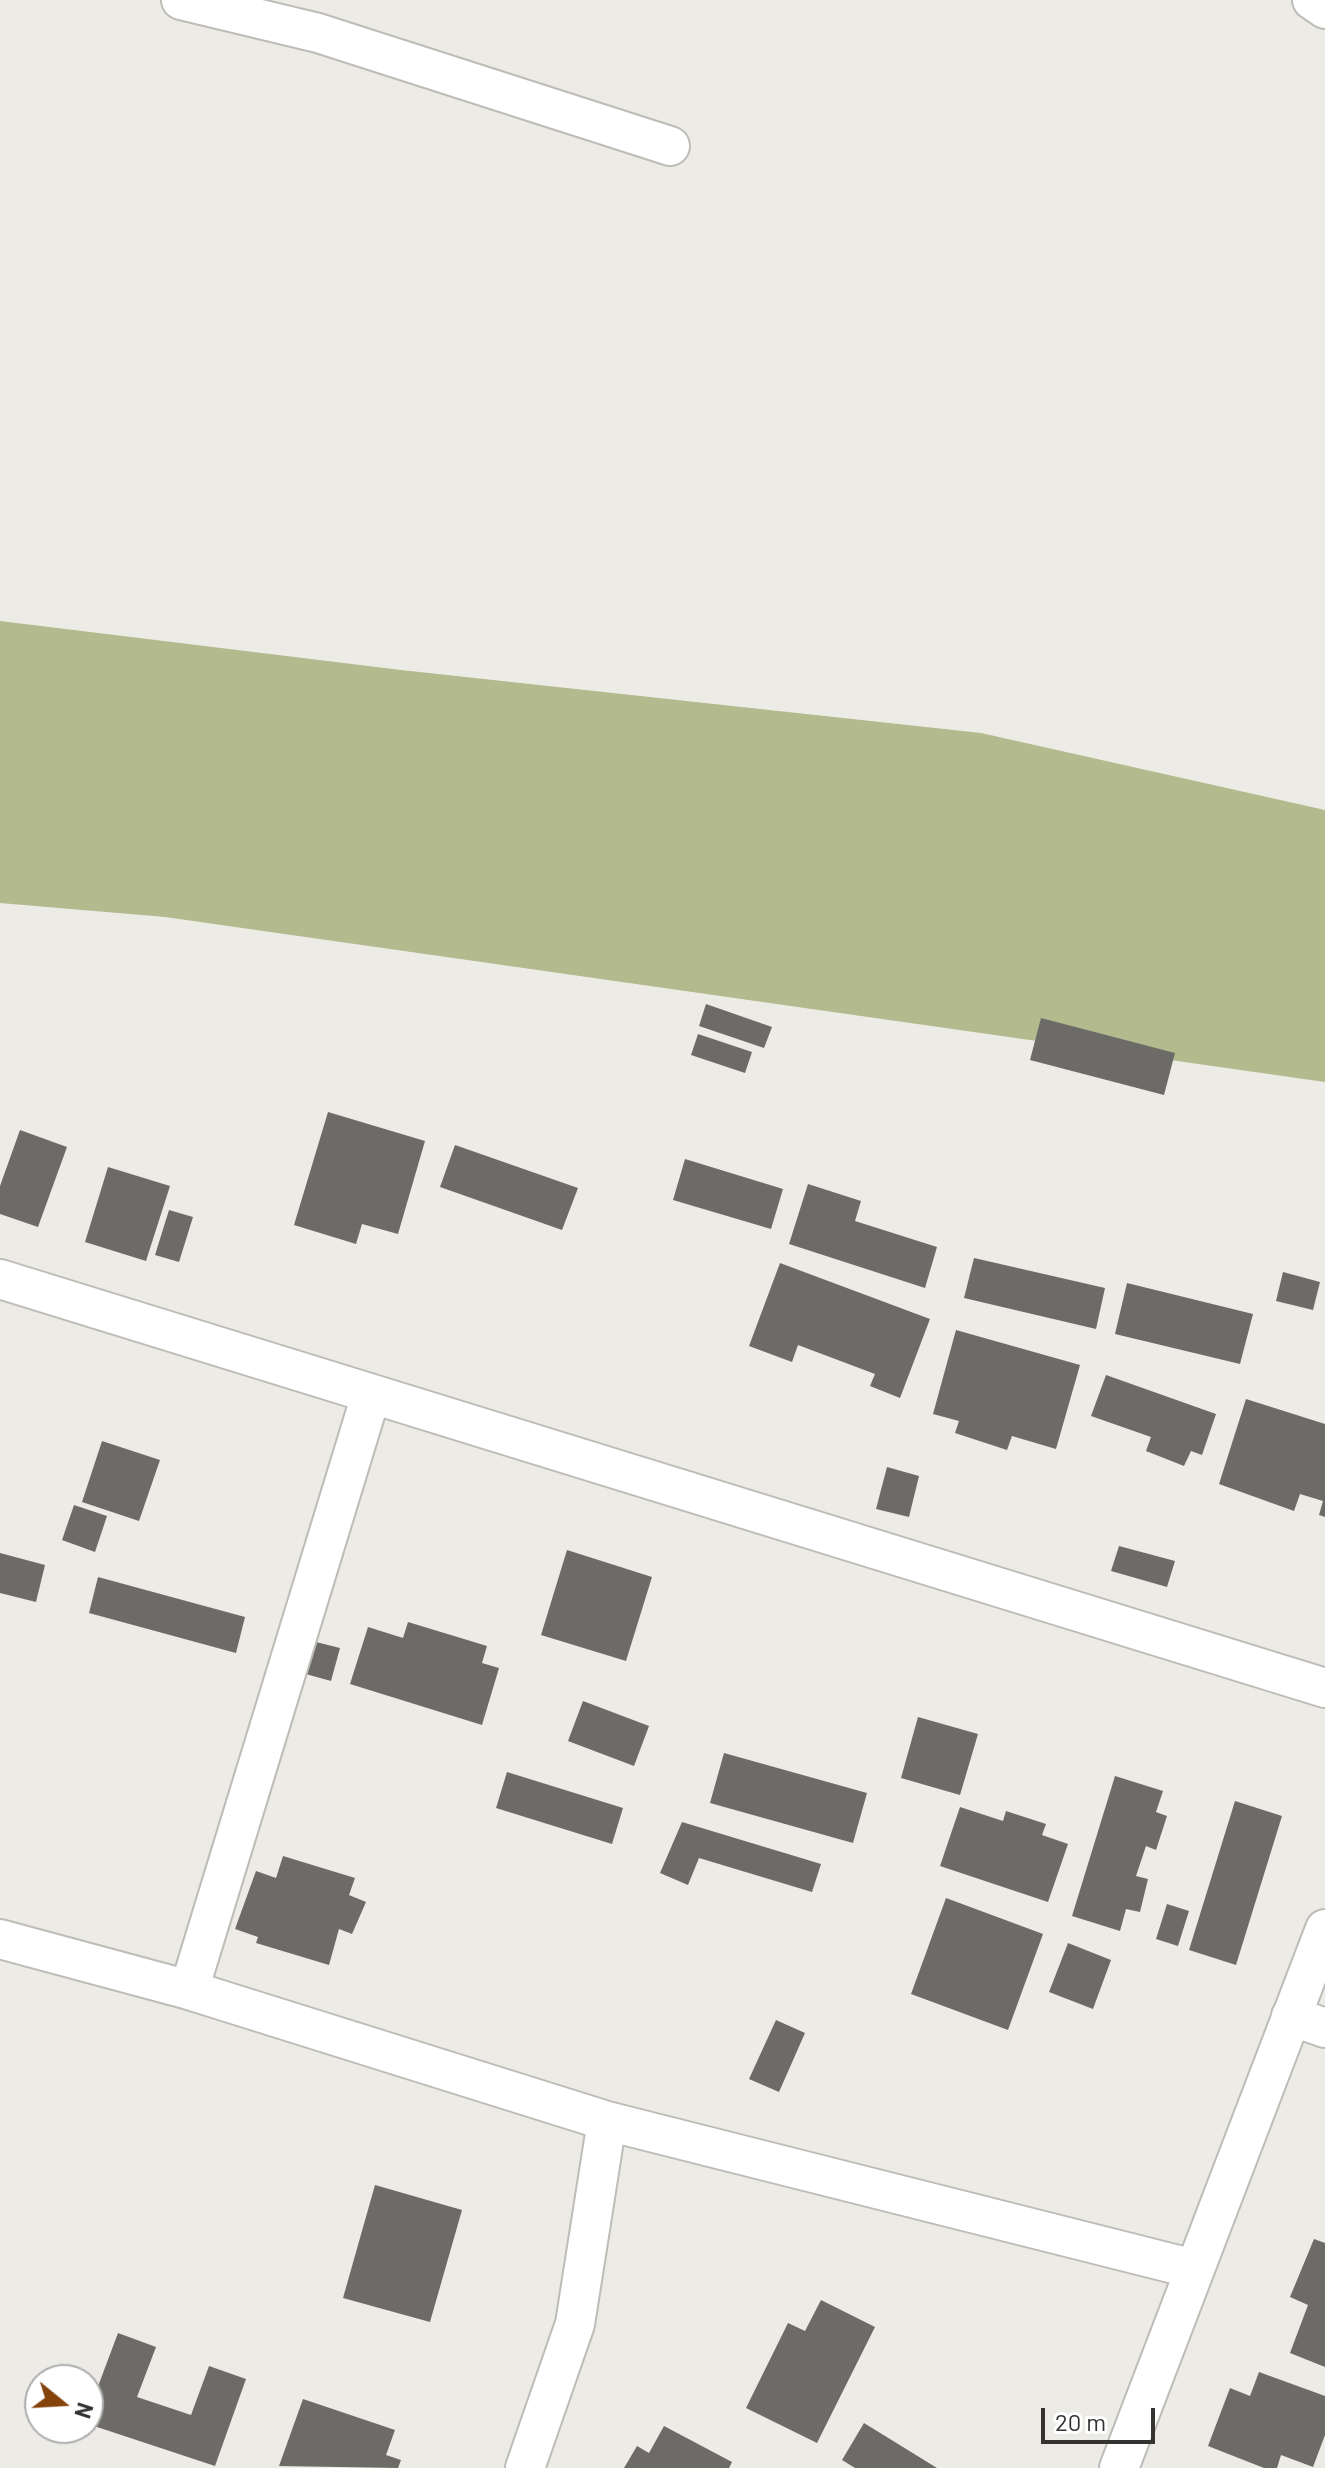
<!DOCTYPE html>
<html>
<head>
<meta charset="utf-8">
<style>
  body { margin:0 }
  #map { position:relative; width:1325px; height:2468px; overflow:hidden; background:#edebe6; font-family:Barlow,sans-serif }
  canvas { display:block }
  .north { position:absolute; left:24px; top:2364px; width:80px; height:80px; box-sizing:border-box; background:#fff; border:2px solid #aeadad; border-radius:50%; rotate:108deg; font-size:22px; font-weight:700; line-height:32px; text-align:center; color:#343331 }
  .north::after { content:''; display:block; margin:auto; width:28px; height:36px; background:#83430a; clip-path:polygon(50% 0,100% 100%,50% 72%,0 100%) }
  .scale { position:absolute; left:1041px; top:2408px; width:114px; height:36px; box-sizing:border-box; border:4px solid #343331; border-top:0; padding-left:10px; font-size:24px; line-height:28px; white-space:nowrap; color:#343331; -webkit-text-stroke:6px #fff; paint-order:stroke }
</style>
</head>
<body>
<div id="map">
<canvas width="1325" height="2468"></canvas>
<div class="north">N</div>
<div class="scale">20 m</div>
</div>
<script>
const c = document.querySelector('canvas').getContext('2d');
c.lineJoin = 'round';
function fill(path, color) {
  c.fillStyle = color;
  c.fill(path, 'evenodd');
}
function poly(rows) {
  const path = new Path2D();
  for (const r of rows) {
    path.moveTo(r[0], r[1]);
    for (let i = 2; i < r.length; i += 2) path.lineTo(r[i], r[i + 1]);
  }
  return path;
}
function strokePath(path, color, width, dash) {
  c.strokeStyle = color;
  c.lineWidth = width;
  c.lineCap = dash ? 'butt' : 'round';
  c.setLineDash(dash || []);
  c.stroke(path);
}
const forest = poly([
  [0,621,401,670,981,733,1325,810,1325,1082,165,917,0,903]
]);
const building = poly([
  [706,1004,772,1027,764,1048,699,1026],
  [1041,1018,1175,1053,1164,1095,1030,1060],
  [698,1034,752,1052,745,1073,691,1055],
  [328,1112,425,1141,398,1234,362,1224,356,1244,294,1225],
  [20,1130,67,1147,38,1227,0,1214,0,1186],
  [455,1145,578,1188,562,1230,440,1187],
  [685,1159,783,1189,771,1229,673,1200],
  [108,1167,170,1186,146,1261,85,1242],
  [808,1184,861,1201,855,1221,937,1247,925,1288,789,1244],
  [169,1210,193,1217,179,1262,155,1255],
  [974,1258,1105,1288,1096,1329,964,1298],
  [780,1263,930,1319,900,1398,870,1386,875,1374,798,1345,792,1362,749,1346],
  [1283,1272,1320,1282,1313,1310,1276,1301],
  [1127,1283,1253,1314,1240,1364,1115,1334],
  [956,1330,1080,1365,1056,1449,1012,1436,1007,1450,955,1433,959,1421,933,1414],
  [1106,1375,1216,1414,1202,1455,1191,1451,1184,1466,1146,1451,1151,1437,1091,1416],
  [1246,1399,1325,1424,1325,1517,1319,1515,1323,1501,1300,1494,1294,1511,1219,1484],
  [102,1441,160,1460,139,1521,82,1502],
  [887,1467,919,1476,909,1517,876,1509],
  [74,1505,107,1516,95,1552,62,1540],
  [1119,1546,1175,1561,1167,1587,1111,1571],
  [567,1550,652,1577,626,1661,541,1635],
  [0,1553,45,1565,36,1602,0,1593],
  [98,1577,245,1617,236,1653,89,1613],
  [408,1622,487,1646,482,1663,499,1668,482,1725,350,1684,368,1627,403,1638],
  [304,1639,340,1648,331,1681,295,1671],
  [583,1701,649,1726,634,1766,568,1741],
  [918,1717,978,1734,960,1795,901,1778],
  [724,1753,867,1793,853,1843,710,1803],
  [507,1772,623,1808,612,1844,496,1808],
  [1115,1776,1163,1791,1156,1812,1167,1816,1156,1850,1146,1846,1136,1876,1148,1879,1140,1912,1126,1909,1120,1931,1072,1916],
  [1235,1801,1282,1816,1236,1965,1189,1950],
  [960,1807,1003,1821,1006,1811,1046,1824,1042,1835,1068,1844,1048,1902,940,1866],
  [682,1822,821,1864,812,1892,699,1858,688,1885,660,1873],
  [283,1856,355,1878,349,1895,366,1902,352,1934,339,1929,329,1965,256,1943,258,1937,235,1929,256,1871,276,1878],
  [946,1898,1043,1934,1008,2030,911,1994],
  [1167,1904,1189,1911,1178,1946,1156,1939],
  [1068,1943,1111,1960,1093,2009,1049,1992],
  [776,2020,805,2033,779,2092,749,2079],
  [375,2185,462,2210,430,2322,343,2298],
  [1314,2239,1325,2243,1325,2367,1290,2353,1308,2305,1290,2297],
  [821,2300,875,2327,817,2443,746,2408,788,2323,805,2331],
  [118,2333,156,2347,137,2397,191,2415,209,2366,246,2379,215,2466,88,2424,88,2413],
  [1259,2372,1325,2396,1325,2435,1313,2467,1281,2455,1277,2468,1264,2468,1208,2446,1230,2388,1250,2396],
  [303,2399,395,2430,386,2455,401,2460,398,2468,279,2466],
  [864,2423,937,2468,855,2468,842,2460],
  [664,2426,732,2462,729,2468,624,2468,637,2446,649,2453]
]);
const minor = poly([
  [181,0,318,33,670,146],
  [1312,0,1325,9],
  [0,1279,1325,1688],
  [0,1939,189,1990,607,2121,1194,2269],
  [189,1990,371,1395],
  [1291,2016,1325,2028],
  [525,2468,575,2324,607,2121],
  [1119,2468,1325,1929]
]);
fill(forest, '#b3ba8d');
fill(building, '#6d6b67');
strokePath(minor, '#bebcb7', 42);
strokePath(minor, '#fff', 38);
</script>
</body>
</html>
